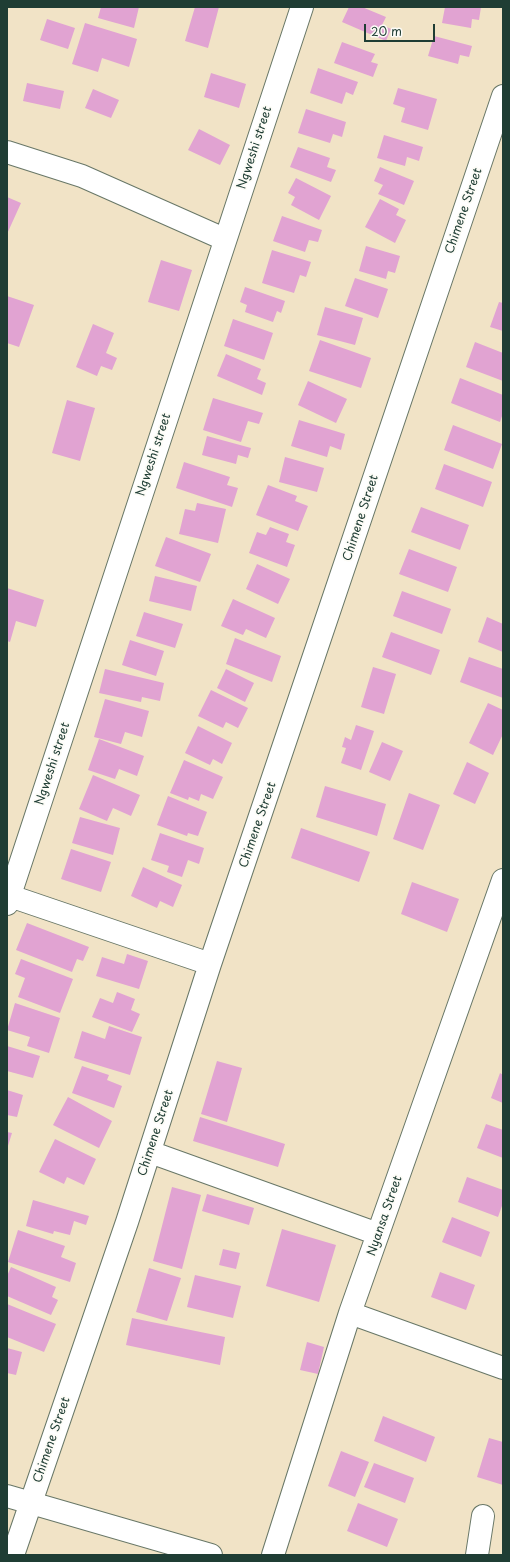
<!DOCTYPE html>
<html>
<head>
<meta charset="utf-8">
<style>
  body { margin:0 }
  #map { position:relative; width:510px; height:1562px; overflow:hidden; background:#f1e3c6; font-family:"Playpen Sans",sans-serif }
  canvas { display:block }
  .frame { position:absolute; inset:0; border:8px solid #1f3d34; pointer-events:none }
  .scale { position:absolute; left:364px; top:24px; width:71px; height:18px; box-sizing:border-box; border:2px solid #1f3d34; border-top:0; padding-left:5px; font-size:12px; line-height:14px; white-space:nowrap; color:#1f3d34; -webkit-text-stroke:3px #fdfcf7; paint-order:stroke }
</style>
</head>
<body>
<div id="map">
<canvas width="510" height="1562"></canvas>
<div class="frame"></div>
<div class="scale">20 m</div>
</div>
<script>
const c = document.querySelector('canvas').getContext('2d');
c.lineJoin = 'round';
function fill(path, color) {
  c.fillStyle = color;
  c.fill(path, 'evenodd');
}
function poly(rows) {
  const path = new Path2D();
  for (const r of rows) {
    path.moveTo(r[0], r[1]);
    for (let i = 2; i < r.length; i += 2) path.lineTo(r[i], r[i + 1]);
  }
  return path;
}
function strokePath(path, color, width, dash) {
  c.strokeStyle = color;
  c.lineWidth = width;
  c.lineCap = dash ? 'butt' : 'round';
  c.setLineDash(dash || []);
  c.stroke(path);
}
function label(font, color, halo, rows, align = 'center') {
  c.font = font + ' "Playpen Sans",sans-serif';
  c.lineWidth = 3.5;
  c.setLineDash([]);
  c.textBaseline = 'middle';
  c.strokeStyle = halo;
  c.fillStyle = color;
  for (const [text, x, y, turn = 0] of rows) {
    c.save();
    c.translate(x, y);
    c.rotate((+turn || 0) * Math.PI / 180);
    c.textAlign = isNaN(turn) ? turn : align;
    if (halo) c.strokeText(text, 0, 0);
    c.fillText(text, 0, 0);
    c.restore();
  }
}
const building = poly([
  [101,7,139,7,134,28,98,18],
  [195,7,219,7,208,48,185,41],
  [349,7,362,7,386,17,382,25,391,29,386,41,342,22],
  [445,7,481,7,479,20,472,19,471,28,442,23],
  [47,19,75,28,68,49,40,40],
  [85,23,137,39,129,67,102,58,98,72,72,64],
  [434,36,472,46,469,57,460,55,458,64,428,56],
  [342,42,375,54,371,62,378,64,373,77,334,63],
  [318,68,358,82,353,95,346,92,342,104,310,93],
  [211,73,246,84,239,108,204,97],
  [27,83,64,91,60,109,23,101],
  [398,88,437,99,428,130,401,122,405,108,393,104],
  [93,89,119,100,111,118,85,108],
  [306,109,346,122,342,137,333,134,330,143,298,133],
  [199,129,230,145,220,165,188,150],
  [384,135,423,147,419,161,407,157,405,166,377,158],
  [298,147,330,158,327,167,336,170,331,182,290,167],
  [380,167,414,181,404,205,378,194,383,185,374,181],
  [296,178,331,196,319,220,291,205,295,197,288,193],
  [7,197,21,203,7,234],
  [380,199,399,209,396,215,406,220,395,243,365,227],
  [282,216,322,230,318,242,309,240,305,252,273,241],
  [366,246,400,256,395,273,388,271,386,279,359,271],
  [272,250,311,262,306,277,300,275,294,293,262,283],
  [161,260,192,270,179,311,148,302],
  [355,278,388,289,378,318,345,306],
  [245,287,285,301,281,313,277,311,273,322,245,312,247,305,240,302],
  [7,296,34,305,19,347,7,343],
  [499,302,503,303,503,331,490,327],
  [325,307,363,318,355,345,317,335],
  [233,319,273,333,264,360,224,346],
  [93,324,114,333,106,353,117,358,112,370,101,366,97,376,76,367],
  [320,340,371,358,361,388,309,371],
  [475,342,503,353,503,381,466,367],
  [226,354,261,369,257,379,266,383,262,395,217,376],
  [460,378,503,395,503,413,500,422,451,403],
  [308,381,347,399,336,423,298,405],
  [213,398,263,413,259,424,248,421,241,442,203,430],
  [67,400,95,408,80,461,52,453],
  [299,420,345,434,341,450,330,446,327,457,291,446],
  [453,425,502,444,493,469,444,450],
  [207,436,251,448,248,458,238,455,236,464,202,455],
  [285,457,324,468,317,492,279,482],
  [184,462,230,477,227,485,238,488,232,507,176,488],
  [444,464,492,482,483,507,435,489],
  [268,485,297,496,295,501,308,506,298,531,256,515],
  [197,503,226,509,218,543,179,534,185,509,195,511],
  [421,507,469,525,460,550,411,532],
  [270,527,289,534,286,542,295,545,287,567,249,553,257,532,266,535],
  [166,537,211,554,200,582,155,566],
  [409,549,457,567,448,592,399,574],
  [257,564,290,579,278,604,246,589],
  [155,576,197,586,191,611,149,601],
  [7,588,44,600,36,627,16,621,10,642,7,641],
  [402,591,451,609,442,634,393,616],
  [233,599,275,618,266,638,246,629,243,635,221,626],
  [144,612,183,624,175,648,136,636],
  [487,617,503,624,503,652,478,642],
  [391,632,440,650,431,675,382,657],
  [235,638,281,656,272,682,226,664],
  [130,640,164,651,156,676,122,665],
  [469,657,503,669,503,698,460,682],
  [373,667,396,674,384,714,361,707],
  [105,669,164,683,160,701,142,697,141,702,99,693],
  [226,669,254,683,245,702,217,688],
  [211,690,248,708,238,728,226,722,223,728,198,716],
  [105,699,149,711,142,737,125,732,121,744,94,737],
  [488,703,503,710,503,734,493,755,469,743],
  [356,725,374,731,361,770,341,763,346,748,342,747,345,737,351,740],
  [198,726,232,743,222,764,213,759,210,765,185,753],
  [99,739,144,756,137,776,119,769,115,779,88,770],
  [382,742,403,751,390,781,369,772],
  [184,760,223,777,213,799,201,794,199,801,189,797,188,800,170,793],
  [467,762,489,773,475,804,453,794],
  [93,775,140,795,131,816,113,808,107,821,79,809],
  [325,786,386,804,377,836,316,817],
  [409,793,440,805,423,850,393,839],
  [168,796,207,812,198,836,188,833,187,836,157,825],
  [80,817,120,828,113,855,72,843],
  [301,828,370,852,359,882,291,858],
  [160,833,204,848,199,864,188,860,182,877,167,872,169,866,151,860],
  [71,849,111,862,101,892,61,879],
  [143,867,182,885,173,907,160,901,157,908,131,896],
  [412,882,459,899,447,932,401,914],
  [27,923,89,947,83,961,77,959,72,972,16,950],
  [127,954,148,961,139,989,96,976,102,957,124,964],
  [21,959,73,979,60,1013,18,997,25,978,15,974],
  [117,992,135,999,131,1010,140,1014,132,1032,92,1017,100,998,113,1003],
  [15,1003,60,1018,49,1053,27,1046,30,1037,7,1030],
  [109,1026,142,1037,130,1075,74,1058,82,1031,105,1039],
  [7,1046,40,1056,33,1078,7,1071],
  [217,1061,242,1068,227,1122,201,1114],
  [82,1066,109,1075,107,1080,122,1086,114,1108,72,1093],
  [500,1073,503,1075,503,1103,491,1098],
  [7,1090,23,1095,17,1117,7,1115],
  [68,1097,112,1121,99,1148,53,1125],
  [200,1117,285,1144,278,1167,193,1141],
  [486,1124,503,1130,503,1158,477,1148],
  [7,1132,12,1133,7,1149],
  [55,1139,96,1159,84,1185,67,1177,64,1184,39,1172],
  [467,1177,503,1190,503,1203,498,1217,458,1202],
  [172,1187,201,1195,182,1269,153,1261],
  [207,1194,254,1208,249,1225,202,1211],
  [33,1200,89,1216,86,1225,74,1221,70,1235,54,1231,53,1234,26,1226],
  [452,1217,490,1232,481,1257,442,1242],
  [282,1229,336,1245,319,1302,266,1286],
  [18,1230,65,1246,61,1257,76,1263,70,1282,8,1262],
  [223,1249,240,1253,236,1269,219,1265],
  [11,1267,56,1287,52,1297,58,1300,51,1315,7,1296,7,1276],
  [149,1268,181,1278,167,1321,136,1312],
  [440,1272,475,1285,466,1310,431,1297],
  [195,1275,241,1286,233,1318,187,1307],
  [7,1304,56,1324,44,1352,7,1337],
  [132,1318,225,1337,220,1365,126,1345],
  [307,1342,324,1347,318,1374,300,1370],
  [7,1348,22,1352,16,1375,7,1373],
  [383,1416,435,1437,426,1462,374,1441],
  [489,1438,503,1442,503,1485,477,1477],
  [341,1451,369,1462,355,1497,328,1486],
  [374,1463,414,1478,405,1503,364,1487],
  [358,1503,398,1519,387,1547,347,1531]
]);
const minor = poly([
  [7,152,82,176,224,239],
  [10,896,210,964],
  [7,904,302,7],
  [150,1152,378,1234],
  [350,1313,503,1368],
  [7,1496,211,1555],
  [13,1555,127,1222,210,964,503,96],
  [273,1555,350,1313,503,880],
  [477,1555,483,1516]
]);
const streetNames = [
  ["Ngweshi street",255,148,-72],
  ["Chimene Street",464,211,-71],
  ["Ngweshi street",154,455,-72],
  ["Chimene Street",361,518,-72],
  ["Ngweshi street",53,764,-72],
  ["Chimene Street",258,825,-71],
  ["Chimene Street",156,1133,-72],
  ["Nyansa Street",385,1216,-71],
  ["Chimene Street",52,1440,-71]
];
fill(building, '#e1a3d2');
strokePath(minor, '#687767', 24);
strokePath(minor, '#fff', 22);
label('12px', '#1f3d34', '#fdfcf7', streetNames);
</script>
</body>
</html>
